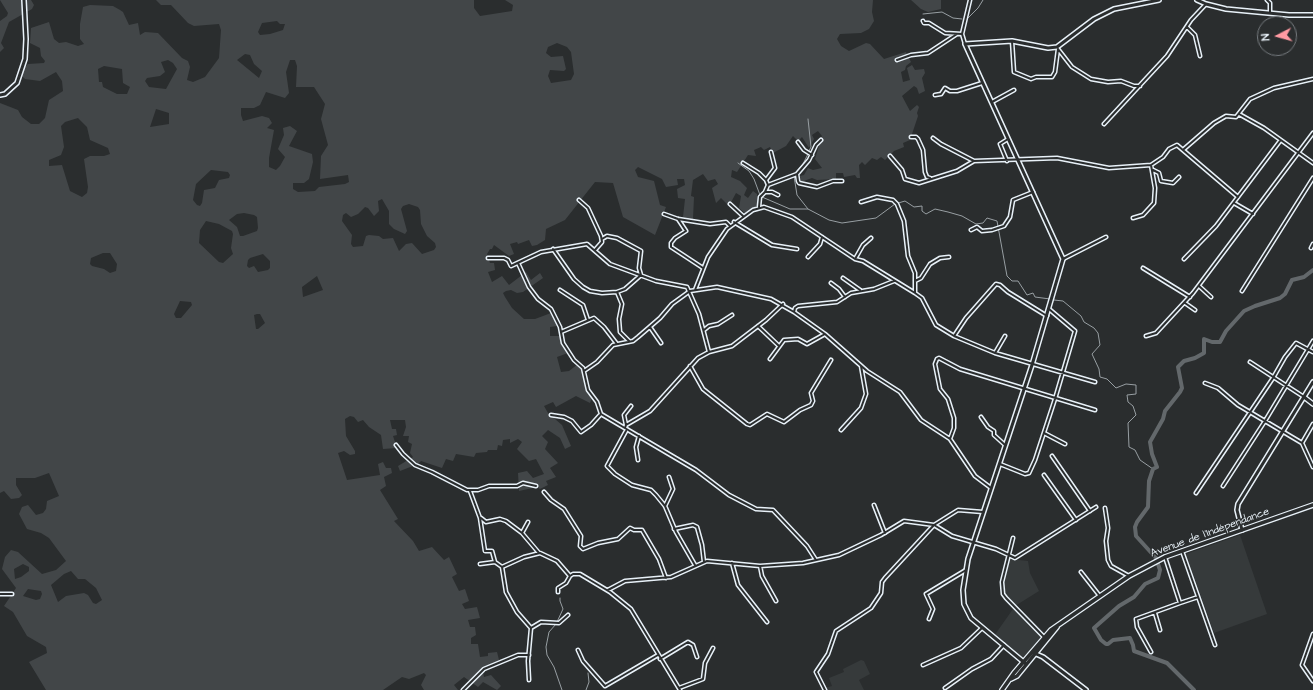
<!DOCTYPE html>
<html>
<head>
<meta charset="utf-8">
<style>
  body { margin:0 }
  #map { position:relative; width:1313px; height:690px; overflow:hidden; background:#2a2d2e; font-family:"Architects Daughter",sans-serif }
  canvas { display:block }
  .north { position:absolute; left:1257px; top:16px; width:40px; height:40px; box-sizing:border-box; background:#2a2d2e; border:1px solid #767b7f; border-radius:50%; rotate:264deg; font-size:11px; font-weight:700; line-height:16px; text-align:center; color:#e8f1f8 }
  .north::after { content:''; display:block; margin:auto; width:14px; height:18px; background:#ff9aa2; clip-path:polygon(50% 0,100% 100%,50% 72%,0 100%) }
</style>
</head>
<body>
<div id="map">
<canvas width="1313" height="690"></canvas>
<div class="north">N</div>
</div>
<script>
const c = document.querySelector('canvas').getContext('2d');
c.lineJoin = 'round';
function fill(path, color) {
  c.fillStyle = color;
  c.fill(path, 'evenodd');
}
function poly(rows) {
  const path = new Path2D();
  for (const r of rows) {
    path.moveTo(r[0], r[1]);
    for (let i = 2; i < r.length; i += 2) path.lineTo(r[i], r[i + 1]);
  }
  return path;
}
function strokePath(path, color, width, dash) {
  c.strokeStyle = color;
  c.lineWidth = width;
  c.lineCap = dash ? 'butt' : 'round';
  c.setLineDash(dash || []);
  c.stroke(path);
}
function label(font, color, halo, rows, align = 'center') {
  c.font = font + ' "Architects Daughter",sans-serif';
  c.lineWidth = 3;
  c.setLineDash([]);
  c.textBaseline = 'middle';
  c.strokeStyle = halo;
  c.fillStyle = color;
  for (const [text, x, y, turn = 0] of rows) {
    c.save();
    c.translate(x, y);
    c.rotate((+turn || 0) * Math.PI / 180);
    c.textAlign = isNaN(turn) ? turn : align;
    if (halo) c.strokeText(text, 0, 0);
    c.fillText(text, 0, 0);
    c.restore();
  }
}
const built = poly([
  [1240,535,1267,614,1214,633,1186,554],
  [1010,559,1028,561,1030,573,1039,591,1015,606,1005,594,1004,586],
  [1013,609,1041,637,1024,658,1020,657,994,636],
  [861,660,864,661,870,674,859,680,864,690,818,690,832,686,829,678,844,672,843,669]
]);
const green = poly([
  [0,0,31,0,34,5,32,9,9,22,1,43,4,48,0,52,0,21,7,16,8,13],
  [156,0,474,0,474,8,480,16,512,11,513,5,505,0,873,0,872,12,874,21,869,29,861,33,840,34,837,39,841,46,849,51,866,43,870,44,884,59,906,52,911,62,906,66,905,70,901,72,903,82,910,80,907,68,912,65,915,70,924,69,925,73,922,78,925,91,919,94,917,88,914,86,902,96,910,111,917,105,919,107,917,113,918,116,910,140,903,143,904,147,894,151,885,160,881,157,877,160,872,158,865,165,862,162,859,165,860,178,857,178,855,175,844,177,843,173,836,173,836,179,817,180,812,178,801,182,800,176,804,175,808,168,813,170,822,168,815,159,822,136,818,131,812,135,814,139,809,148,802,137,798,141,793,136,786,146,773,153,770,147,764,150,761,147,754,150,756,156,748,155,737,172,732,170,731,177,740,181,747,188,744,195,748,198,753,191,757,194,757,206,746,214,739,208,741,196,736,193,729,206,721,198,716,203,712,188,718,184,715,179,708,181,703,174,693,180,691,196,694,197,693,219,683,217,685,199,678,198,677,189,685,185,684,179,677,179,678,185,666,187,662,179,638,167,635,170,638,177,654,181,660,205,666,207,655,235,623,217,613,183,595,182,565,220,546,229,545,240,537,245,532,246,529,240,518,244,517,242,510,244,514,254,509,256,494,245,492,249,490,249,487,254,490,263,494,263,495,270,488,272,492,282,502,276,509,285,526,272,531,280,540,273,543,278,523,292,517,293,511,290,506,291,503,293,505,297,512,308,524,319,535,319,551,313,557,326,550,327,550,336,561,336,568,353,557,357,561,372,569,371,578,364,584,375,588,394,592,398,590,403,576,396,556,407,553,402,544,406,548,413,562,425,571,446,565,449,560,438,548,430,542,436,548,442,545,449,558,463,550,468,556,477,546,481,548,485,540,489,537,487,519,491,518,473,527,471,533,478,544,474,536,459,529,461,517,449,522,442,518,439,510,443,510,439,503,440,502,446,498,445,497,450,488,450,487,452,476,453,474,457,456,454,453,461,446,459,442,468,421,461,418,464,400,471,398,466,413,457,410,453,412,444,408,442,409,436,403,436,406,427,405,420,390,420,392,429,396,429,397,435,393,436,397,448,383,449,381,435,369,427,363,420,358,422,354,417,350,416,345,419,346,436,355,451,355,454,350,455,344,451,338,453,347,480,380,475,378,464,383,462,386,468,391,468,392,473,384,477,386,486,380,490,398,519,394,521,413,541,419,551,432,547,444,560,449,557,457,574,452,577,459,591,465,589,469,601,462,604,465,609,477,607,480,618,468,620,470,627,475,627,476,635,471,638,471,644,478,644,480,657,488,656,488,653,497,652,499,660,482,667,484,677,491,675,501,686,497,690,483,682,478,687,464,677,454,685,458,690,424,690,421,685,426,675,424,673,409,679,402,677,383,690,46,690,29,662,47,653,46,647,27,636,13,612,4,606,16,588,2,569,5,557,11,550,18,552,42,574,56,570,66,561,49,538,41,533,27,529,19,514,22,507,28,505,36,515,43,513,46,509,47,501,59,496,49,473,35,478,16,478,16,485,22,495,19,498,11,499,4,491,0,493,0,103,18,110,22,117,31,124,39,124,45,118,49,100,63,91,62,81,56,72,40,81,25,79,22,76,25,67,28,64,44,63,45,61,41,56,40,48,30,43,31,28,49,22,54,39,59,43,66,42,78,46,84,44,80,39,80,24,83,7,90,5,113,6,120,10,123,12,129,25,138,23,140,35,145,32,158,33,182,58,188,61,190,67,187,80,193,82,205,77,219,58,221,30,219,24,194,26,188,23,171,5,161,5],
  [277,21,280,24,285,24,283,30,270,34,260,35,258,32,262,23],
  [557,43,567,47,571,52,574,74,571,80,551,83,548,76,550,70,564,71,566,69,563,56,551,57,546,53,548,47],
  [245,54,250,55,254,64,262,71,259,78,237,60],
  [168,60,173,63,177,69,166,89,149,87,145,81,147,78,160,76,165,72,161,62],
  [290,60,295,60,297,66,296,87,314,87,325,104,321,119,328,145,321,156,320,179,348,175,349,182,345,184,319,187,315,191,298,192,293,189,293,183,304,183,309,179,313,162,312,154,289,146,297,131,290,126,283,128,284,135,278,149,285,157,280,166,276,170,269,167,269,158,274,130,267,128,272,123,269,118,262,116,243,121,241,115,241,108,254,108,260,105,266,92,285,98,289,93,286,72],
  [104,66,122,69,123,83,130,87,127,94,117,94,103,87,102,82,99,82,98,69],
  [156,109,169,113,169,124,150,127],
  [78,118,87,127,90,140,108,148,110,154,104,156,90,156,84,159,88,187,87,193,82,197,70,191,62,165,49,166,49,160,61,155,64,147,61,126,65,122],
  [211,170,228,172,230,175,229,178,219,180,215,188,204,190,202,203,200,206,197,205,193,200,196,184],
  [382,199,389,211,389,224,394,229,405,234,407,231,401,209,403,206,409,204,418,207,420,210,421,224,427,236,435,243,436,247,434,250,422,254,412,243,406,244,399,251,393,238,383,239,379,236,369,235,366,236,363,246,353,247,351,244,352,235,342,221,343,215,346,213,351,217,358,214,365,207,368,208,374,216,379,211,378,201],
  [244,213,254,215,257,217,258,228,257,231,243,236,240,236,237,227,229,220,237,214],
  [206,221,219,224,232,231,233,234,231,248,233,254,223,263,219,262,199,243,200,230],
  [103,253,110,253,117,264,116,271,110,273,104,269,92,266,90,264,91,258],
  [263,254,270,261,270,268,268,270,258,272,254,266,249,268,247,266,248,260,250,258],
  [317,276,323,290,303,297,302,287],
  [180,301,191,302,192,305,181,318,176,318,174,314],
  [257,314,260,314,265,323,258,329,256,329,254,315],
  [23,564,29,567,29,571,21,577,15,579,14,569],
  [71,571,78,579,85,579,96,588,102,600,96,604,93,603,88,595,84,593,66,596,58,602,51,585,64,574],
  [28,589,41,591,42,594,40,599,36,600,23,596],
  [911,0,941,0,941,9,928,12,921,9]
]);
const stream = poly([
  [923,14,942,12,953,18,962,19],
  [967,19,978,8,983,0],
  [808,119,811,147,809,151],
  [738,163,749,171,754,179,760,195],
  [796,172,803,164,808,154],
  [794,176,797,195,808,209],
  [762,197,790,209,808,209,829,220,842,223,876,218,895,204,905,201,914,207,922,206,922,211,926,214,935,209,948,212,962,216,976,224,983,223,987,218,997,221,1007,276,1012,281,1018,281,1027,295,1033,293,1035,297,1050,299],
  [1054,300,1063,301,1081,316,1084,322,1094,328,1098,333,1100,345,1092,354,1099,369,1100,377,1107,379,1116,388,1126,384,1136,385,1136,394,1127,395,1128,402,1133,406,1136,415,1128,423,1129,447,1135,450,1140,460,1153,469],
  [557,622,563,609,560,601,560,598],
  [556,624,549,632,546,647,547,655,554,667,562,690],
  [586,690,589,682,588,673]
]);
const river = poly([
  [1194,690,1167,663,1134,651,1133,645,1130,638,1113,640,1108,644,1106,644,1101,640,1094,628,1119,606,1134,597,1145,584,1158,578,1160,570,1156,558,1136,536,1135,527,1137,522,1148,507,1149,481,1153,469,1157,467,1152,454,1150,442,1163,419,1165,411,1180,392,1182,388,1178,367,1184,361,1195,358,1204,353,1204,339,1212,342,1220,342,1226,331,1244,311,1255,306,1280,298,1285,294,1292,280,1304,277,1313,270]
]);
const minor = poly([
  [1267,0,1270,3,1270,13],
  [923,21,924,23,929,23,945,33,962,34],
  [1187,27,1195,35,1200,56],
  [1012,41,1014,72,1031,79,1036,77,1052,77,1055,72,1058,49],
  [965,44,962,34,970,0],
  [1058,49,1072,67,1091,79,1108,82,1121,81,1134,86,1140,86],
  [897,60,911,55,928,53,957,34],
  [935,95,941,94,945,88,950,91,957,91,982,83],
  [992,102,1014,90],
  [1239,114,1264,128,1313,163],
  [1104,124,1167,56,1191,20,1206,4],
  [911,137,916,137,918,139,923,150,925,172,927,177,930,178],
  [933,138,941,144,974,161],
  [821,140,816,145,809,160,797,174,798,181,799,183,817,187,833,181,842,181],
  [798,142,804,150,812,155],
  [1184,149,1214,123,1226,116,1236,117,1250,99,1274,88,1313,79],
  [890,156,902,170,905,179,919,183,957,171,974,161,1057,158,1109,168,1151,165,1163,157,1169,149,1177,145,1238,197],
  [1007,161,1000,144,1008,139],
  [743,163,759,173,766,180,768,185,765,192,760,197,759,207],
  [1153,170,1159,173,1161,181,1173,183,1179,177],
  [766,180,775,168,771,152],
  [768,185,797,174],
  [765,192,772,192,778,195],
  [579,200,588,208,601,236,602,242,595,250],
  [861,202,877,197,893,200,897,204,904,221,908,256,915,273,915,293],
  [1234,203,1253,214],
  [730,204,743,216],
  [664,214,678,219,710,224,726,222,730,226],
  [1133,218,1143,215,1154,203,1155,188,1151,165],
  [678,219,686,231,675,238,671,243,671,247,703,268],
  [734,222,772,245,797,249],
  [971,230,977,227,982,231,992,230,1004,226,1010,217,1013,200,1033,192],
  [1311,248,1313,244],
  [553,249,574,279,583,287,590,291,602,293,617,292,625,289,641,275,639,268,641,251,617,238,607,236,602,239],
  [808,257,820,244,822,237],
  [488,258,504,258,508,260,511,266,541,252,587,244,610,264,656,281,687,287,699,314,709,352],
  [855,259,863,245,871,238],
  [1063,259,1106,237],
  [1184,259,1216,226,1280,141],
  [518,263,529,287,538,299,551,309,560,327,563,343,574,360,583,368,588,390,597,402,601,414,696,470,729,495,756,509,773,510,807,546,816,560],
  [1143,268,1190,297],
  [843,278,860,290],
  [915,281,921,278,930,264,940,258,949,257],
  [831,283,839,289,845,297],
  [1199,286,1211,297],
  [560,290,583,305,588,320],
  [695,290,708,257,727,229,753,210,764,207,792,217,855,259,863,261,915,293,922,298,936,325,954,336,995,353,1095,382],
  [1242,291,1313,178],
  [617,292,622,304,619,319,620,332,629,341],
  [1185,303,1195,310],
  [794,312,795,308,798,306,837,302,851,293,874,289,894,281],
  [758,326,779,346],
  [650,327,661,343],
  [704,330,709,326,718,324,732,315],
  [561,332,594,318,604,327,617,344],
  [954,336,966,318,996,284,1000,285,1008,292,1047,316],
  [1146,336,1156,333,1193,293,1313,133],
  [995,353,1005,336],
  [770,359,784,340,798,339,807,344,825,334],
  [1250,362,1304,397],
  [690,366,703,389,747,424,750,425,767,414,784,422,800,410,811,405,813,401,811,393,831,360],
  [584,371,597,362,613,345,633,341,638,337,660,318,672,304,690,291,717,287,771,299,794,312,825,334,867,371,900,392,921,420,950,439,975,476,991,488],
  [1205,383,1218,388,1238,405,1302,443,1313,467],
  [551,415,564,417,572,421,581,432,591,425,600,415],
  [981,417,988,427,994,431,994,435,1005,445],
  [626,425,624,415,631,406],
  [625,428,626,425,650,411,698,358,709,352,732,346,766,320,783,304],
  [841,430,861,408,866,394,861,366],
  [626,431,607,466,615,474,632,485,651,490,656,495,665,506,676,532,695,565],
  [1044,433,1065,444],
  [950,439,954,428,954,418,948,399,940,389,935,364,937,359,939,358,960,369,1095,410],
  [1302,443,1313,424],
  [396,445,403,454,415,465,432,472,467,490,478,490,489,486,517,486,523,483,536,486],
  [1052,456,1090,511],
  [638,460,636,447,639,436],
  [1000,464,1025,474,1029,473,1035,460,1055,399,1075,331,1049,309],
  [1044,475,1076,520],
  [1223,486,1265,421,1313,341],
  [470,491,480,518,485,551,492,551,495,562],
  [544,492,551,500,564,509,581,536,580,546,583,549,598,543,618,539,630,528,634,530,642,530,659,559,666,578],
  [1196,493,1273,378,1285,357,1296,343,1313,352],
  [874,505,885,533],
  [665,506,673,489,669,477],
  [1105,508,1108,528,1106,541,1108,560,1111,566,1129,576],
  [481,518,486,522,500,519,506,521,522,533,539,553],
  [674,529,693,525,697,527,702,545,704,562],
  [522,533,528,522],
  [1013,538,1002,582,1003,594,1006,598,1044,637],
  [1182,551,1215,645],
  [732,563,738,585,767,622],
  [480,564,495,562,502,567,506,592,517,612,531,628,528,661,529,680],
  [760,566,762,576,776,601],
  [502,567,524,557,540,553,557,561,570,576,573,574,580,574,610,592,631,609,680,690],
  [1081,572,1099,595],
  [608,590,625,581,671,577,707,561,760,566,803,563,839,555,881,535,904,521,934,525,952,536,996,549,1015,558,1096,507],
  [558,592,558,588,566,583,570,576],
  [0,594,12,594],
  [1180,603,1198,597],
  [1155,613,1160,630],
  [929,619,933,609,926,594,966,570],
  [531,628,541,622,559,623,568,615],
  [1313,634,1302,665,1313,681],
  [578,650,583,661,605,686,658,655],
  [1151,652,1137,627,1136,619,1180,603,1165,557],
  [660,659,688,642,693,645,697,657],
  [923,665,961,648,982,628],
  [679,688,703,679,705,663,713,648],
  [945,688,972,669,991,659,1004,645],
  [463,690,484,669,518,655,529,655],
  [825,690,816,672,828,654,836,631,871,608,881,593,882,582,885,578,934,525,958,510,983,512]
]);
const tertiary = poly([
  [1197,0,1206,4,1226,9,1289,15,1313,15],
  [0,95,5,94,17,83,25,59,26,39,24,0],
  [1304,397,1313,404],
  [1242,530,1237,510,1238,504,1313,382],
  [1026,664,971,618,964,604,963,590,968,559,1032,365,1063,259,965,44,1012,41,1048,48,1057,47,1094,19,1114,9,1159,0]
]);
const secondary = poly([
  [1034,653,1043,657,1086,690]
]);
const primary = poly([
  [1011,679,1017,676,1057,627],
  [1002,690,1014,673,1051,630,1129,576,1165,557,1313,505]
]);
const streetNames = [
  ["Avenue de l'Indépendance",1210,533,-20]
];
fill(built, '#363a3b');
fill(green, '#424648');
strokePath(stream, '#989fa3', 1);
strokePath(river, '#63686b', 4);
strokePath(minor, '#e8f1f8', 5);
strokePath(tertiary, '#e8f1f8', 6);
strokePath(secondary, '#e8f1f8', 6);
strokePath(primary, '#e8f1f8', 6);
strokePath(minor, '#2a2d2e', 2);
strokePath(tertiary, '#2a2d2e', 3);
strokePath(secondary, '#2a2d2e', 3);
strokePath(primary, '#2a2d2e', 3.5);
label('11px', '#e8f1f8', '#2a2d2e', streetNames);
</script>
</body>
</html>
